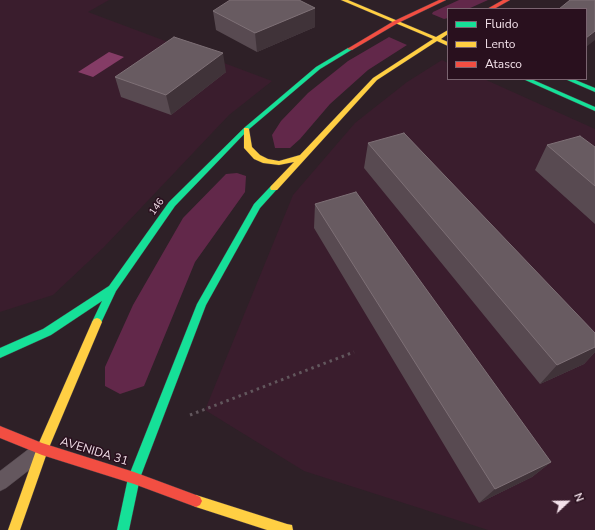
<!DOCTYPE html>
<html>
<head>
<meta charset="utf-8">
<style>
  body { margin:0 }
  #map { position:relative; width:595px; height:530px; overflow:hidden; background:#2e2027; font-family:"Nunito Sans",sans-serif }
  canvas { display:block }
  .legend { position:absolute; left:447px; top:8px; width:140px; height:72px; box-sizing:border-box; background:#29101e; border:1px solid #7a6470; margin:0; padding:5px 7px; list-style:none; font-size:12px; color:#f3e1ea }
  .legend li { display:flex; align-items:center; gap:8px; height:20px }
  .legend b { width:20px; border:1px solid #7a6470 }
  .north { position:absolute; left:547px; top:482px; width:40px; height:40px; -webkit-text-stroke:3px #29101e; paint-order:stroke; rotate:68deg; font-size:11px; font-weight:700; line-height:16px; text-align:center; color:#f3e1ea }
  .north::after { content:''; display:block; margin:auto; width:14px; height:18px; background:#f3e1ea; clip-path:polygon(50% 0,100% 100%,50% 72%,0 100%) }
</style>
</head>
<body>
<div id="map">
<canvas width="595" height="530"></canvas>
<ul class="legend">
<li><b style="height:5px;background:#16e098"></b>Fluido</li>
<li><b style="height:5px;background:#ffcf43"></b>Lento</li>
<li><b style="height:5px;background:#f24e42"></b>Atasco</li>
</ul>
<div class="north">N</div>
</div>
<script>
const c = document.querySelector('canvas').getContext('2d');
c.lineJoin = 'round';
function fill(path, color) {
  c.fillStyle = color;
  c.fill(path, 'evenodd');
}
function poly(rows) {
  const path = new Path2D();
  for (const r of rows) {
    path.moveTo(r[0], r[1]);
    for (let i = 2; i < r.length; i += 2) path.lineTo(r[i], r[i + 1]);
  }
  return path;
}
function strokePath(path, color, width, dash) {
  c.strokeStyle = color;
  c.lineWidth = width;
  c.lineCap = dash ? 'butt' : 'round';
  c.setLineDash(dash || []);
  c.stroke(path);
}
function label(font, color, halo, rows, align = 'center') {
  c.font = font + ' "Nunito Sans",sans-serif';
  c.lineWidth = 3;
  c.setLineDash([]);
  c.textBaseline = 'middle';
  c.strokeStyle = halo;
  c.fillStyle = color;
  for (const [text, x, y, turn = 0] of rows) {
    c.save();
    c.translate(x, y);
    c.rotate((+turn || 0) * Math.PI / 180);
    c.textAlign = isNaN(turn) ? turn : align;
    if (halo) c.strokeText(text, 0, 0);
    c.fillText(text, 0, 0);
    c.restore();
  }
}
const built = poly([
  [0,0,109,0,88,12,272,81,229,115,104,247,53,295,0,312],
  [442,60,448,63,448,79,484,79,595,129,595,530,488,530,304,471,205,410,293,195,355,123,407,82]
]);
const green = poly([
  [459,0,488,0,468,9,448,9,448,18,444,19,432,14,433,12],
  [389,37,407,45,368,70,330,104,300,139,290,148,275,148,272,135,281,121,308,93,348,61],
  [237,173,246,176,245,192,195,262,144,386,120,394,105,386,105,367,133,305,183,218,226,174]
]);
const water = poly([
  [109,52,124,57,93,77,78,72]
]);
const path = poly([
  [190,415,354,352]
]);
const lane = poly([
  [36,445,42,448,45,454,42,460,6,488,0,491,0,471,30,448,36,445]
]);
const fast = poly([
  [348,48,353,49,320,69,248,130,175,206,116,291,100,325,97,326,94,325,92,322,102,301,51,335,0,358,0,348,43,329,109,286,169,202,244,128,316,67,348,48],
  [523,79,531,79,595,107,595,111,523,79],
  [565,79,573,79,595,88,595,92,565,79],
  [274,185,278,188,260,208,206,305,140,478,129,530,117,530,128,478,197,304,254,204,271,186,274,185]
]);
const slow = poly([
  [341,0,348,0,436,37,448,30,448,34,441,39,448,42,448,46,437,41,377,80,277,190,271,190,270,188,271,186,294,162,279,165,263,163,254,159,244,148,244,128,248,128,249,129,252,147,260,155,268,159,279,161,300,155,373,78,433,39,341,0],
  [97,318,100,319,102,322,48,450,20,530,8,530,38,445,92,322,94,319,97,318],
  [196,495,287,524,292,525,293,530,267,530,196,507,192,505,190,501,192,497,196,495]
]);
const jam = poly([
  [439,0,446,0,398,23,352,50,347,49,394,21,439,0],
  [503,0,510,0,494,9,487,9,503,0],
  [0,426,42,443,134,472,196,495,200,497,202,501,200,505,196,507,134,484,42,455,0,438,0,426]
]);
const wall = poly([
  [315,8,315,27,257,52,216,30,213,11],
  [226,72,171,115,121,97,115,77],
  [368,143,595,333,595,352,584,364,540,384,364,168],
  [547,145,595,147,595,224,535,170],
  [315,204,551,462,532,477,479,503,314,228]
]);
const shadedWall = poly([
  [315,8,315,27,257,52,255,33],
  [595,31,595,40,586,47,586,38],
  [223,53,226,72,171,115,166,95],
  [595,347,595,352,584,364,540,384,557,365],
  [551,462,532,477,479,503,495,489]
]);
const building = poly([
  [230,0,299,0,315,8,255,33,213,11,230,0],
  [570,0,595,0,595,31,586,38,586,9,559,9,570,0],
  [174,37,223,53,166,95,115,77,174,37],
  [404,133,595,333,595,347,557,365,368,143,404,133],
  [580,136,595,147,595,186,547,145,580,136],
  [356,192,551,462,495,489,315,204,356,192]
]);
const streetNames = [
  ["146",157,207,-54]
];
const nearStreetnames = [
  ["AVENIDA 31",94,452,17]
];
fill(built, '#3a1d2d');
fill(green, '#62284a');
fill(water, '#853c66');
strokePath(lane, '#493d44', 1);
strokePath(fast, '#493d44', 1);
strokePath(slow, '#493d44', 1);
strokePath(jam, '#493d44', 1);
strokePath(path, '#62575d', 3, [2.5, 4]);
fill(lane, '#64575e');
fill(fast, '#16e098');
fill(slow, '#ffcf43');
fill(jam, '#f24e42');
fill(wall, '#584a51');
fill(shadedWall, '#403339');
fill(building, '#685b61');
strokePath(building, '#7e7076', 1);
label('10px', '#f3e1ea', '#29101e', streetNames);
label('12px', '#f3e1ea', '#29101e', nearStreetnames);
</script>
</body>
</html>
